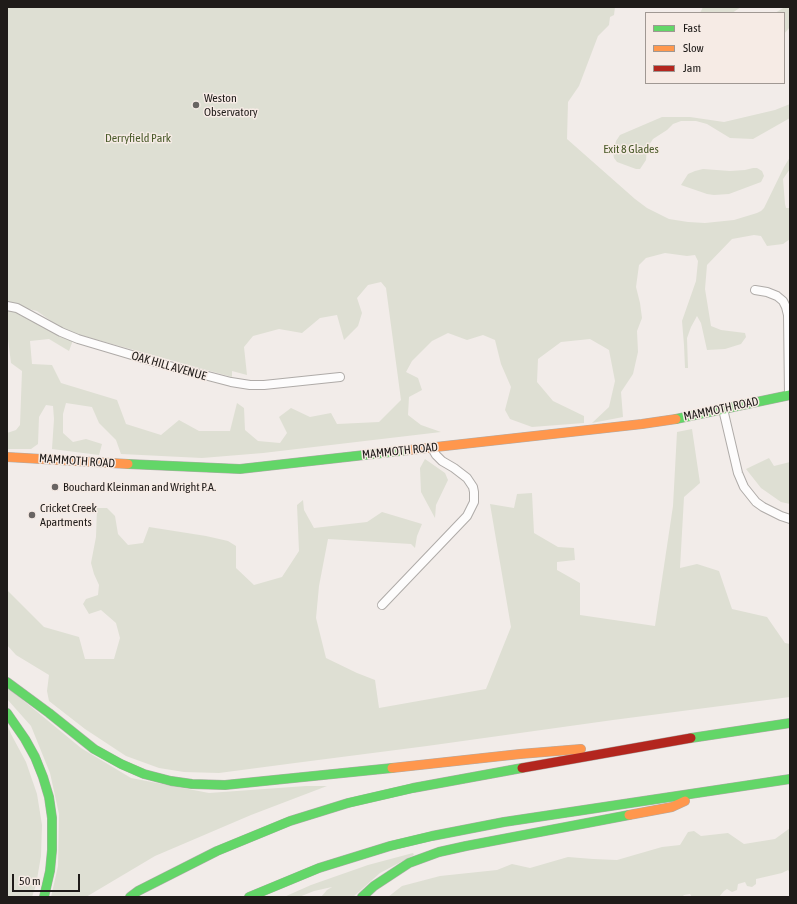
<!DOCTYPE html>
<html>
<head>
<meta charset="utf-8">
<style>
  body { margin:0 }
  #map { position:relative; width:797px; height:904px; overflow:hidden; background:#f2ece9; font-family:"Asap Condensed",sans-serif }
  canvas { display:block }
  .frame { position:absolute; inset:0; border:8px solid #1f1b19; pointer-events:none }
  .legend { position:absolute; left:645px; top:12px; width:140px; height:72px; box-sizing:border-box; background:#f6ebe5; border:1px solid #a09893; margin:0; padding:5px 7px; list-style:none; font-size:12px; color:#1f1b19 }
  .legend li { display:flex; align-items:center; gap:8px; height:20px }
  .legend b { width:20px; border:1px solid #a09893 }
  .scale { position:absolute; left:12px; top:874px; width:68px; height:18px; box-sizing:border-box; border:2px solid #1f1b19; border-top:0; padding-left:5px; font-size:12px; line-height:14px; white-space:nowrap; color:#1f1b19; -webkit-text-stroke:3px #f6ebe5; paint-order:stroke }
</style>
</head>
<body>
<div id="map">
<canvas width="797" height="904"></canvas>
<div class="frame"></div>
<ul class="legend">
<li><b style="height:5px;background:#63d668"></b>Fast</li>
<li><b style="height:5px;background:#ff974d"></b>Slow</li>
<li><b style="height:5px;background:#b3261e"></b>Jam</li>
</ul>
<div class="scale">50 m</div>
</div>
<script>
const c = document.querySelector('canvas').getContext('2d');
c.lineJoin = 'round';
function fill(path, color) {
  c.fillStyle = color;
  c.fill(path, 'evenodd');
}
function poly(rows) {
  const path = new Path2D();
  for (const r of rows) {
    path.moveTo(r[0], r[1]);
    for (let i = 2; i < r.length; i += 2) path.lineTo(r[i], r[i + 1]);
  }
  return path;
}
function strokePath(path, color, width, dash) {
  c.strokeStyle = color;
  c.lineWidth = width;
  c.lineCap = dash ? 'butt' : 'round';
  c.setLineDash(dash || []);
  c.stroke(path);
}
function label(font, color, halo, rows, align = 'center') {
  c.font = font + ' "Asap Condensed",sans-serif';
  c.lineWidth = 3;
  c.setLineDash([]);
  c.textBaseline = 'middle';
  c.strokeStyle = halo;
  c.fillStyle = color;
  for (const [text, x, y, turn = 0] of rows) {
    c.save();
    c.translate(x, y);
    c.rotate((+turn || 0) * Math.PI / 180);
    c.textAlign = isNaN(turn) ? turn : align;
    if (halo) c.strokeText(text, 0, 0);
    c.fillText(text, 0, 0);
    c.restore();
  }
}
const green = poly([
  [7,7,615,7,614,15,610,17,609,25,598,36,579,86,568,102,567,139,635,199,647,208,669,219,688,222,705,223,734,220,757,213,761,211,764,208,784,167,790,157,790,169,783,179,785,204,786,208,790,208,790,239,783,244,767,246,761,236,754,235,732,239,707,265,705,289,711,326,721,330,745,333,746,337,741,344,725,349,707,350,701,323,697,316,691,327,687,338,688,368,685,368,684,345,682,321,696,281,698,261,695,255,687,256,665,253,646,258,639,265,636,287,640,303,642,318,637,331,638,352,633,374,621,392,623,417,592,423,609,407,615,381,609,350,590,339,561,342,538,359,537,382,553,401,584,416,584,423,532,427,510,419,505,410,511,387,501,364,495,340,483,335,467,340,448,333,432,341,412,361,406,372,418,378,422,390,409,397,408,415,421,425,441,432,263,453,202,458,121,454,116,440,99,423,92,407,66,403,63,414,63,433,73,442,86,439,102,444,99,455,52,449,54,419,53,406,46,405,39,417,38,444,31,449,7,449,7,433,16,430,20,425,22,371,11,363,8,339,7,339,7,310,14,310,40,325,73,340,69,351,49,339,30,341,32,364,52,365,61,383,117,400,126,424,161,435,179,420,199,431,230,431,237,403,244,408,245,430,258,441,280,443,287,433,279,417,291,408,310,417,331,413,337,424,379,422,401,400,386,288,381,282,368,285,357,298,362,313,358,326,344,340,337,315,320,318,302,333,279,329,253,336,244,347,247,375,232,371,232,377,76,334,65,330,55,324,37,311,7,304],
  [703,7,741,7,732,13,700,13],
  [785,7,790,7,790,27,784,34,784,13,775,13],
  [790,104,790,118,753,139,730,138,707,124,696,121,681,121,673,124,667,130,653,139,647,148,646,160,640,169,636,169,617,162,614,158,613,153,616,141,620,135,662,117,690,117,724,122,775,110],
  [753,168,757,168,762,171,764,176,761,182,729,194,714,195,707,194,681,185,688,174,695,171,703,169,730,171,745,170],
  [692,429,700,483,684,497,680,568,697,564,719,571,732,609,767,617,785,643,790,644,790,697,613,720,427,746,295,763,219,773,184,772,159,768,126,756,85,729,49,701,47,691,49,675,16,655,7,645,7,590,44,627,79,637,85,659,114,659,120,638,116,623,101,610,89,614,83,604,86,599,98,595,99,585,94,574,91,563,96,537,97,508,107,508,115,516,118,534,128,545,143,543,149,527,206,536,228,541,236,546,236,568,254,585,282,577,299,551,297,505,303,500,304,510,314,528,367,522,382,512,422,524,417,536,415,548,411,544,328,539,319,586,316,618,326,658,357,673,375,680,379,708,486,689,511,627,490,504,514,508,517,494,532,493,534,533,558,547,574,548,575,560,557,562,557,570,580,583,580,615,655,626,673,506,677,432],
  [769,458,774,466,790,462,790,504,781,502,761,488,746,469],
  [425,459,445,473,448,480,436,505,435,518,421,492,420,468],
  [7,687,81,748,131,778,209,793,306,786,327,786,251,815,155,856,86,897,51,897,58,866,59,814,50,773,31,726,7,699],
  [7,724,11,734,26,762,37,794,42,825,41,856,36,885,32,897,7,897],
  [790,828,790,873,788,870,782,873,756,879,756,884,752,887,747,886,745,882,738,884,737,890,732,892,727,889,724,891,719,897,692,897,690,894,684,895,682,897,388,897,402,886,440,876,497,870,512,864,530,868,568,857,593,859,617,860,662,847,680,845,688,832,694,831,701,836,728,833,744,844,775,839],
  [413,853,414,855,380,873,353,897,321,897,327,890,332,887,314,891,299,897,284,897,311,885,368,865]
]);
const street = poly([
  [755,290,767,292,777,296,783,301,786,307,788,315,789,395],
  [7,306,17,308,61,332,78,339,162,364,231,382,250,385,264,385,340,377],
  [723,409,738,473,744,487,756,502,763,507,781,516,790,519],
  [382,605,467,516,474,502,474,492,473,487,467,478,454,468,442,461,436,455,432,448]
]);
const fast = poly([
  [676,419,790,395],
  [128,464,240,469,409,450],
  [7,682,49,713,94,749,121,764,144,774,171,781,192,784,225,785,392,768],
  [7,713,25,739,35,757,43,777,49,797,52,818,52,850,50,871,44,897],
  [691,738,790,723],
  [130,897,138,891,217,851,290,821,348,803,413,788,522,768],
  [249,897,319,868,390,846,432,836,504,822,790,779],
  [362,897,374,886,409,863,439,852,466,846,629,815]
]);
const slow = poly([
  [409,450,642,424,676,419],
  [7,457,128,464],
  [392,768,520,754,581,749],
  [629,815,672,807,685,801]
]);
const jam = poly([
  [522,768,691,738]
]);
const markers = [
  [196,105,4,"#696462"],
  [55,487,4,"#696462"],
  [32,515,4,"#696462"]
];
const poiNames = [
  ["Weston",204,98],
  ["Observatory",204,112],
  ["Bouchard Kleinman and Wright P.A.",63,487],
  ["Cricket Creek",40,508],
  ["Apartments",40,522]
];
const parkNames = [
  ["Derryfield Park",138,138],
  ["Exit 8 Glades",631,149]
];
const streetNames = [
  ["OAK HILL AVENUE",169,366,16],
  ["MAMMOTH ROAD",721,409,-12],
  ["MAMMOTH ROAD",400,451,-6],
  ["MAMMOTH ROAD",77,461,4]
];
fill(green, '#dedfd3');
strokePath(street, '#afaba8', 10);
strokePath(fast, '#afaba8', 10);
strokePath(slow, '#afaba8', 10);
strokePath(jam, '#afaba8', 10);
strokePath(street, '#fdfcfc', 8);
strokePath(fast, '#63d668', 9);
strokePath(slow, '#ff974d', 9);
strokePath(jam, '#b3261e', 9);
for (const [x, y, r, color] of markers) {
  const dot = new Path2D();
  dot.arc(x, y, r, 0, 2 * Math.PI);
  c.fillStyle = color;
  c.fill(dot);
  strokePath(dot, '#f6ebe5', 1.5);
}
label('12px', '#1f1b19', '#f6ebe5', poiNames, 'left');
label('12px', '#4a5b2b', '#f6ebe5', parkNames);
label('12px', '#1f1b19', '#f6ebe5', streetNames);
</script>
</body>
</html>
